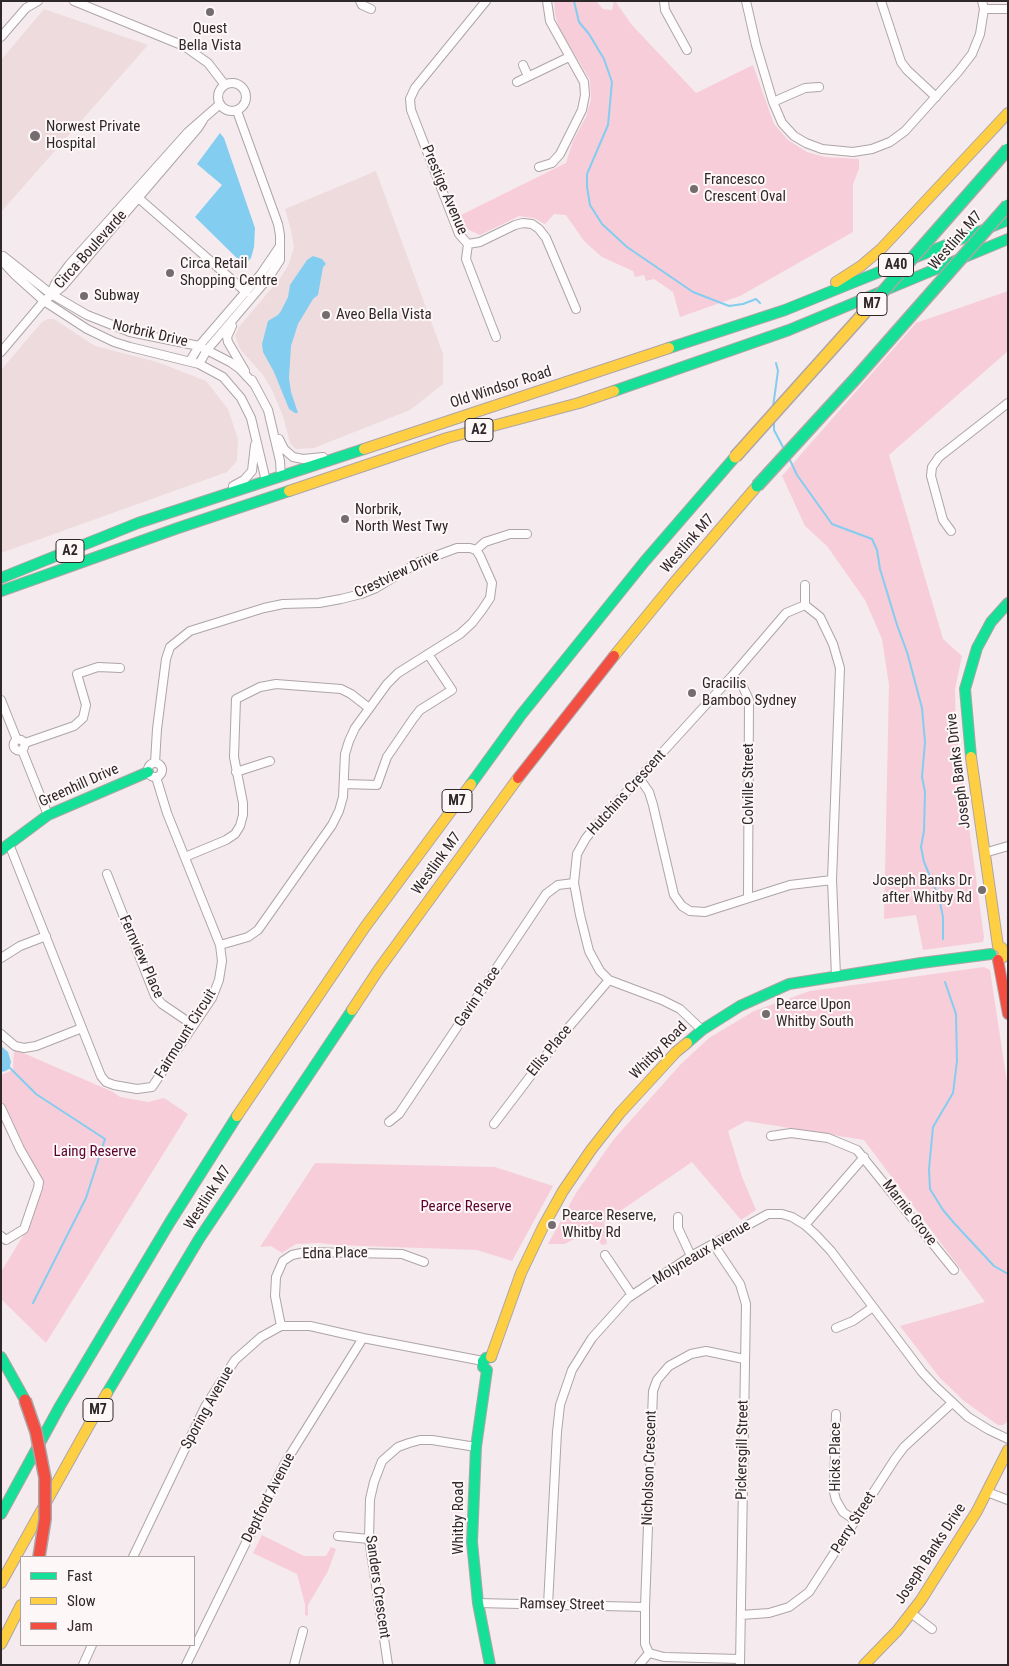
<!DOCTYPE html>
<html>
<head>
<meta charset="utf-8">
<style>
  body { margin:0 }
  #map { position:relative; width:1009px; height:1666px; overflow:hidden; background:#f5eaed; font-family:"Roboto Condensed",sans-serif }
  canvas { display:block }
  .frame { position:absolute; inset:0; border:2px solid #2f282a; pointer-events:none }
  .legend { position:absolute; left:20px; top:1556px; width:175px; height:90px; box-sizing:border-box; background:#fef7f8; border:1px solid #aba4a6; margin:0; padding:6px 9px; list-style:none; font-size:15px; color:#2f282a }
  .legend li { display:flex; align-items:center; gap:10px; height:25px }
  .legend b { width:25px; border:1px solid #aba4a6 }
</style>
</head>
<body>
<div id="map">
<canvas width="1009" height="1666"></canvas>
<div class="frame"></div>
<ul class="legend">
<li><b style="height:6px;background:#16e098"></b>Fast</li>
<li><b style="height:6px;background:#ffcf43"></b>Slow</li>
<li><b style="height:6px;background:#f24e42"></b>Jam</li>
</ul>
</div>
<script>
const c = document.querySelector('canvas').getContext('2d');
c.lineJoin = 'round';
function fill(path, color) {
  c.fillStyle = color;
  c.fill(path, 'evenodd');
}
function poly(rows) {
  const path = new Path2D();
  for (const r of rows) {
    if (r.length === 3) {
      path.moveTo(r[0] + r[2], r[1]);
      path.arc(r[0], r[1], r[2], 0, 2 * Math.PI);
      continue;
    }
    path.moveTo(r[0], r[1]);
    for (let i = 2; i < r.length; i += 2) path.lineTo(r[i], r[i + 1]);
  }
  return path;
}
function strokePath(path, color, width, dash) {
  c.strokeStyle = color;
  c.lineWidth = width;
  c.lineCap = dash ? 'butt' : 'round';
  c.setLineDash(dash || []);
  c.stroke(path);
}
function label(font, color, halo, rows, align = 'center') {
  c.font = font + ' "Roboto Condensed",sans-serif';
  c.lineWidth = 4;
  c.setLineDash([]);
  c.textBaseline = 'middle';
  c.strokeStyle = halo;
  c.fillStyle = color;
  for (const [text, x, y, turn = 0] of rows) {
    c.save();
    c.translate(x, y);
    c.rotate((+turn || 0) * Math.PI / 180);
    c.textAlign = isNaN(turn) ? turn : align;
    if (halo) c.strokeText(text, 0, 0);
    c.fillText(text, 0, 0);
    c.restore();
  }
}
const built = poly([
  [44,9,148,45,1,212,1,60],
  [376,171,443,354,443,384,410,410,314,448,296,449,290,443,283,416,272,390,263,375,240,349,235,336,239,327,281,277,289,264,294,247,291,230,285,209],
  [47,319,54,319,95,346,157,362,206,381,228,409,238,439,237,461,227,472,1,553,1,370,42,322]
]);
const green = poly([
  [554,1,596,1,603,9,612,10,614,1,615,1,632,25,696,93,753,65,774,124,788,140,807,152,825,157,859,159,859,169,853,184,853,232,740,296,680,317,673,292,654,279,646,281,644,275,635,277,633,271,602,257,584,241,566,215,554,214,545,224,534,218,519,216,480,235,463,227,459,216,566,163,573,141,586,117,591,99,590,80,559,28,555,14],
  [1008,291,1008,351,889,455,943,639,962,656,955,689,956,731,984,937,983,942,923,950,916,915,884,919,889,685,882,639,865,600,827,546,805,526,782,476,916,323],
  [984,967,990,970,1008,1089,1007,1422,1003,1425,998,1425,964,1401,940,1378,900,1326,985,1302,864,1140,746,1121,728,1131,742,1177,756,1210,741,1220,692,1162,604,1222,607,1244,602,1245,590,1230,565,1244,548,1244,576,1193,614,1139,681,1064,709,1038,754,1011,810,991],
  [14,1049,113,1092,120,1097,148,1102,164,1098,188,1114,46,1343,1,1299,1,1272,32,1221,43,1180,26,1150,1,1100,1,1075,13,1070],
  [315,1163,495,1167,553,1186,512,1261,477,1250,337,1245,319,1243,296,1244,282,1253,271,1246,260,1247],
  [262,1535,304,1556,326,1556,331,1547,336,1549,328,1571,308,1605,308,1616,305,1615,305,1604,297,1574,253,1553]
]);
const water = poly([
  [220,133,224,138,255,228,254,247,251,258,244,265,195,217,222,185,197,164],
  [313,256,322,259,326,264,323,267,318,295,313,299,298,324,291,346,289,378,291,392,298,413,295,413,289,409,274,372,263,352,262,344,268,321,278,315,281,311,288,297,290,285,307,260],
  [1,1046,8,1052,11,1062,9,1069,3,1072,1,1070]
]);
const stream = poly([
  [574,1,579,22,589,34,604,59,612,82,608,125,587,174,587,187,590,205,602,224,627,247,693,292,729,306,743,304,756,299,760,303],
  [773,407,777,378,778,371,776,363],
  [774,422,774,430,784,449],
  [789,458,797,475,832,524,872,539,877,550,880,569,897,625,907,652,922,708,925,742,922,777,925,792,924,831,921,847,924,862,939,898,943,917,943,939],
  [945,982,956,1014,957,1061,953,1093,933,1127,929,1169,930,1189,943,1210,954,1223,994,1266,1008,1274],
  [9,1067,36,1094,105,1139,86,1198,33,1303]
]);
const street = poly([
  [74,1,184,46,208,63,225,85],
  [360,1,362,5,371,9],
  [486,1,415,88,410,99,411,110,459,234,468,244,480,242,515,225,523,223,532,224,539,229,546,238,576,309],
  [664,1,665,10,687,50],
  [746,1,756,45,773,102,782,123,794,136,806,143,822,149,853,152,872,149,890,142,905,131,958,72,972,54,980,34,984,9,982,1],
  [881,1,901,62,907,70,936,97],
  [984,9,1008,9],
  [1,37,26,8,38,1],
  [523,65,528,76],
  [517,82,569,57],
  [232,97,14],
  [773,102,805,88,819,87],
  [539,167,552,163,560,154,582,110,585,95,584,82,550,21,547,1],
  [135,195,246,292],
  [468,244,466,259,496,337],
  [3,256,51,294,87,315,130,332,199,346,230,362,240,369,253,383],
  [1,260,15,275,44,301,87,329,114,342,130,347,199,364,223,377,241,398,251,418,266,481],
  [51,294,55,284,69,265,188,132,220,104],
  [232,326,227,337,228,342,245,371],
  [1,352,44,301,63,286,198,128,203,120],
  [190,361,199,346,261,274,280,246],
  [199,364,207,350,269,277,280,260,280,235,278,224,237,111],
  [252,380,268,410,280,461,281,477],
  [279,439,284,449,293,457,303,459,323,457],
  [233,486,244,480,252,471,255,445],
  [951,531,943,520,931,476,932,467,939,457,1008,403],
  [476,550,485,542,510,534,527,534],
  [805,585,805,605],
  [805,605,820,617,833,644,840,668,832,880,836,976],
  [732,676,743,687,749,700,748,897],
  [1,700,17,740],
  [19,745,5.5],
  [25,743,74,726,83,718,86,705,77,674,98,667,120,668],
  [22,750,48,815],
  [155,770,7],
  [155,763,157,729,166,659,170,647,190,631,264,608,283,604,319,603,341,599,361,594,376,588,419,562,457,548,470,548,476,550,480,556,492,583,490,598,482,610,472,623,460,634,398,673,387,684,355,728,349,741,345,754,343,797,339,811,332,825,258,930,248,937,220,945],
  [236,772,270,761],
  [640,779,649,792,653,805,674,895,682,906,690,911,705,912,790,885,832,880],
  [344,784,377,785,387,757,413,719,420,710,452,690,428,654],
  [9,844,101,1076,106,1082,114,1085,137,1089,152,1087,212,998,219,980,222,961,220,945,167,813,156,777],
  [984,853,1008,846],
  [185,857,226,840,235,834,240,826,243,815,243,803,234,757,236,699,260,687,276,684,341,689,351,694,369,708],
  [107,874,155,996,162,1004,193,1025],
  [1,958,20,946,46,936],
  [702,1030,680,1009,662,1000,609,980,600,971,589,951,580,915,574,883,577,854,586,838,600,821,732,676,786,613,805,605],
  [1,1034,15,1046,24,1048,36,1046,82,1028],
  [1,1108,20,1149,39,1182,38,1188,24,1229,6,1240,1,1236],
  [389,1122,399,1114,546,894,558,885,574,883],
  [494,1124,557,1041,609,980],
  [771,1136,791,1133,828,1138,857,1150,954,1270],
  [678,1217,678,1228,691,1256],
  [805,1225,864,1157],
  [714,1245,740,1284,746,1304,740,1665],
  [605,1255,632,1295],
  [281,1326,275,1296,276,1277,283,1261,292,1255,306,1252,402,1254,424,1262],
  [836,1328,853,1321,873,1307],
  [836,1414,834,1492,836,1500,843,1512,856,1521],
  [987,1492,1008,1500],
  [338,1536,369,1539],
  [133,1557,205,1407,235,1360,261,1337,281,1326,310,1326,363,1338,483,1361],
  [478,1603,645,1607],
  [548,1605,557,1432,560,1405,572,1370,592,1338,628,1298,691,1256,768,1214,782,1214,792,1217,805,1225,816,1235,831,1251,922,1372,936,1387,968,1417,989,1430,1008,1439],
  [911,1613,932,1629],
  [741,1615,769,1613,789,1607,809,1592,895,1459,904,1447,952,1403],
  [740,1659,664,1657,649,1653,645,1644,645,1607,653,1391,657,1380,669,1366,691,1354,706,1351,744,1359],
  [83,1665,92,1645],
  [186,1665,285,1463,363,1338],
  [294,1665,303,1631],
  [388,1665,369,1539,370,1499,374,1482,382,1461,398,1447,409,1443,420,1440,432,1440,476,1447],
  [639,1665,649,1653]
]);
const fast = poly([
  [669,348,785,310,1008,220],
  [614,391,789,330,1008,239],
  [1,578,138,523,364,449],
  [1,591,178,528,289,491],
  [971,757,965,689,977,648,991,622,1008,603],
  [471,784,521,715,645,561,735,457],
  [1,850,48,815,148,772],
  [687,1043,702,1030,740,1006,789,984,921,963,991,954],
  [1,1357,25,1400],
  [487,1370,476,1447,472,1542,478,1603,490,1665],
  [487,1370,483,1367,483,1361,486,1358,491,1357],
  [107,1393,199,1239,352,1010],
  [1,1514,60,1406,170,1222,237,1116]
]);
const slow = poly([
  [836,282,861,266,881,249,1008,113],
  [364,449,669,348],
  [289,491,447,438,579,403,614,391],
  [614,656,673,584,757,486],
  [971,757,998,946],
  [998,946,1002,948,1004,953,1003,957,998,960],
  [352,1010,379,969,518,778],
  [237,1116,365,927,471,784],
  [491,1357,521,1273,543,1227,563,1191,591,1150,620,1113,676,1052,687,1043],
  [1,1583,107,1393],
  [1,1644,21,1605],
  [864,1665,897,1631,921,1600,977,1511,1008,1450]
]);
const jam = poly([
  [518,778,614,656],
  [998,960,1008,1014]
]);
const fastBridge = poly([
  [865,312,1008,149],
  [757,486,856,378,1008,205]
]);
const slowBridge = poly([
  [735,457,865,312]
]);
const jamBridge = poly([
  [25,1400,36,1432,45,1478,45,1519,39,1557]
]);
const markers = [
  [210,12,5,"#746c6e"],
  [35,136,6,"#746c6e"],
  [694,189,5,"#746c6e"],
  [170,273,5,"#746c6e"],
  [84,296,5,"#746c6e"],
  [326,315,5,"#746c6e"],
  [345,519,5,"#746c6e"],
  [692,693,5,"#746c6e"],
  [982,890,5,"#746c6e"],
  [766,1014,5,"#746c6e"],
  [552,1225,5,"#746c6e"]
];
const shields = [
  [896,265,35],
  [872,304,30],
  [479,430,28],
  [70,551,28],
  [457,801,30],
  [98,1410,30]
];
const shieldNames = [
  ["A40",896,265],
  ["M7",872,304],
  ["A2",479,430],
  ["A2",70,551],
  ["M7",457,801],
  ["M7",98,1410]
];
const poiNames = [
  ["Quest",210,29,"center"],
  ["Bella Vista",210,46,"center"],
  ["Norwest Private",46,127],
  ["Hospital",46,144],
  ["Francesco",704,180],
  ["Crescent Oval",704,197],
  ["Circa Retail",180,264],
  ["Shopping Centre",180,281],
  ["Subway",94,296],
  ["Aveo Bella Vista",336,315],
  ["Norbrik,",355,510],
  ["North West Twy",355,527],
  ["Gracilis",702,684],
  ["Bamboo Sydney",702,701],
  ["Joseph Banks Dr",972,881,"right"],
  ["after Whitby Rd",972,898,"right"],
  ["Pearce Upon",776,1005],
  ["Whitby South",776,1022],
  ["Pearce Reserve,",562,1216],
  ["Whitby Rd",562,1233]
];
const streetNames = [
  ["Prestige Avenue",444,190,67],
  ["Westlink M7",956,241,-49],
  ["Circa Boulevarde",91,250,-48],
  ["Norbrik Drive",150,334,13],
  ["Old Windsor Road",501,388,-18],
  ["Westlink M7",688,544,-49],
  ["Crestview Drive",397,575,-25],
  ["Joseph Banks Drive",959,771,-97],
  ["Colville Street",749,784,-90],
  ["Greenhill Drive",79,786,-24],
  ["Hutchins Crescent",627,793,-48],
  ["Westlink M7",437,864,-54],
  ["Fernview Place",141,957,66],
  ["Gavin Place",478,997,-56],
  ["Fairmount Circuit",186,1034,-58],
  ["Ellis Place",550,1051,-51],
  ["Whitby Road",659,1051,-45],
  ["Westlink M7",208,1198,-57],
  ["Marnie Grove",909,1213,52],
  ["Molyneaux Avenue",702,1253,-31],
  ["Edna Place",335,1254,-1],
  ["Sporing Avenue",208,1408,-61],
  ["Pickersgill Street",743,1450,-89],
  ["Hicks Place",836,1457,-90],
  ["Nicholson Crescent",650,1468,-88],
  ["Deptford Avenue",269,1498,-63],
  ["Whitby Road",459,1518,-90],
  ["Perry Street",854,1523,-58],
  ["Joseph Banks Drive",931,1554,-57],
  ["Sanders Crescent",377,1587,82],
  ["Ramsey Street",562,1605,1]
];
const parkNames = [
  ["Laing Reserve",95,1152],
  ["Pearce Reserve",466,1207]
];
fill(built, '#eedbde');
fill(green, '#f7cdd9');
fill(water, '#83cdf0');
strokePath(stream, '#83cdf0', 2);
strokePath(street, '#ada5a7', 10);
strokePath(fast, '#ada5a7', 12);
strokePath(slow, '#ada5a7', 12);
strokePath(jam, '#ada5a7', 12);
strokePath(street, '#fefcfc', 8);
strokePath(fast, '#16e098', 10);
strokePath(slow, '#ffcf43', 10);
strokePath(jam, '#f24e42', 10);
strokePath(fastBridge, '#ada5a7', 14, []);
strokePath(slowBridge, '#ada5a7', 14, []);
strokePath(jamBridge, '#ada5a7', 14, []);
strokePath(fastBridge, '#16e098', 11);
strokePath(slowBridge, '#ffcf43', 11);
strokePath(jamBridge, '#f24e42', 11);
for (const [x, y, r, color] of markers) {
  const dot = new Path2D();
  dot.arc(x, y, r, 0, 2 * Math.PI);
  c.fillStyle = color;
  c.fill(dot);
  strokePath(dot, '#fef7f8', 2);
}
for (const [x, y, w] of shields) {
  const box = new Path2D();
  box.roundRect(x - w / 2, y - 11.5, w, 23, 4);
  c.fillStyle = '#fef7f8';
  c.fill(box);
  strokePath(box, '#2f282a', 1);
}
label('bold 14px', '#2f282a', null, shieldNames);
label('15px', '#2f282a', '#fef7f8', poiNames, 'left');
label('15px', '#2f282a', '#fef7f8', streetNames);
label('15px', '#5b012b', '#fef7f8', parkNames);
</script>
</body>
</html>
